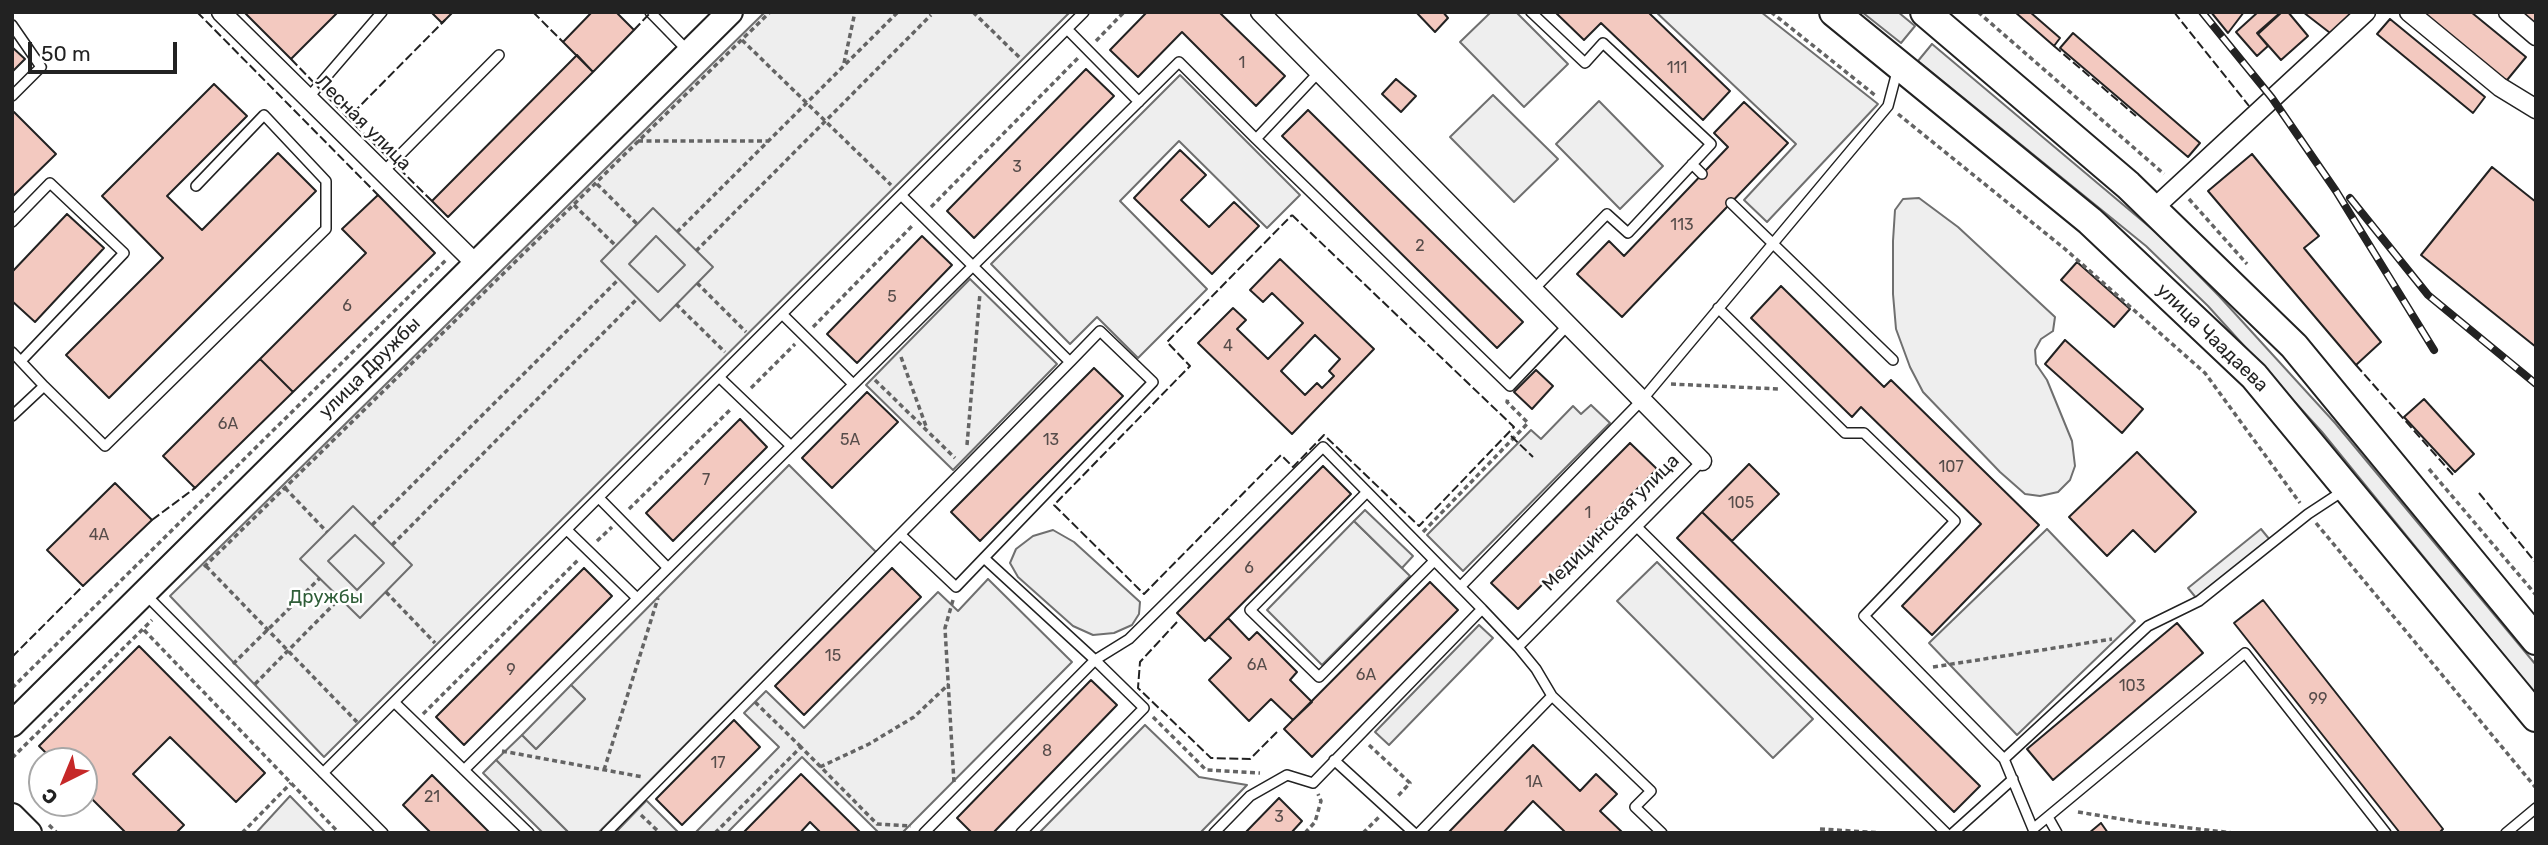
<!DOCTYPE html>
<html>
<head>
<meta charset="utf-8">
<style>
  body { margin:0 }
  #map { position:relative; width:2548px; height:845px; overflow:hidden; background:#fff; font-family:Rubik,sans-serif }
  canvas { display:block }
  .frame { position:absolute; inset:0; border:14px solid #222; pointer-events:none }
  .north { position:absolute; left:28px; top:747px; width:70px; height:70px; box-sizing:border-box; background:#fff; border:2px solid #a7a7a7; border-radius:50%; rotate:223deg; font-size:19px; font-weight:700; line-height:28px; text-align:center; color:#222 }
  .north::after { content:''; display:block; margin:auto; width:24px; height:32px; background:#c62828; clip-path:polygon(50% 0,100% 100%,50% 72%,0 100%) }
  .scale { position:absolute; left:28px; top:42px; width:149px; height:32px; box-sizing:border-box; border:4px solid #222; border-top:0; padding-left:9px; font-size:21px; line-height:24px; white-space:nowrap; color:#222; -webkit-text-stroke:5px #fff; paint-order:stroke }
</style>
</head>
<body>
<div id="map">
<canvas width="2548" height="845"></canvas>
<div class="frame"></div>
<div class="north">С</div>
<div class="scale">50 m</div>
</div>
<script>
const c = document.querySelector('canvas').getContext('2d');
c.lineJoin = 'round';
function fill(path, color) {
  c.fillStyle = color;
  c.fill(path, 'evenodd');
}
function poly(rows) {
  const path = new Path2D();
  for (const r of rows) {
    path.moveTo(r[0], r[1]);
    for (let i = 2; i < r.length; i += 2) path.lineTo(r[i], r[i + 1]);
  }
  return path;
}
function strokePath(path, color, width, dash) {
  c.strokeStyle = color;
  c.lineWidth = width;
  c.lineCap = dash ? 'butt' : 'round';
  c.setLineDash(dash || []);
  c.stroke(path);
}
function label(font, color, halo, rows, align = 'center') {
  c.font = font + ' Rubik,sans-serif';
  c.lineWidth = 5;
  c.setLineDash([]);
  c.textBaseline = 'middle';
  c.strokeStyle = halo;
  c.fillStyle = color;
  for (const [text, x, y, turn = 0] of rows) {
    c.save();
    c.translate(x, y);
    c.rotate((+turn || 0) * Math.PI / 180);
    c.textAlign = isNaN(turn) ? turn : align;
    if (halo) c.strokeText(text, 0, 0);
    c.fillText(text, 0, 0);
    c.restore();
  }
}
const green = poly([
  [765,12,1070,12,324,757,170,596,765,12],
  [1491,12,1516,12,1568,64,1524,107,1460,42,1491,12],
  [1656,12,1761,12,1878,104,1767,222,1744,200,1796,144,1656,12],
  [1862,12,1898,12,1915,26,1901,43,1862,12],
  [1932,44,2158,234,2219,296,2335,423,2536,665,2536,695,2322,432,2208,306,2146,246,1918,61,1932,44],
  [1180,75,1300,195,1267,228,1179,141,1120,201,1207,289,1138,358,1097,317,1070,344,991,264,1180,75],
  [1493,95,1558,159,1514,202,1450,137,1493,95],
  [1599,101,1663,166,1620,209,1556,144,1599,101],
  [1919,198,1958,227,2055,317,2053,331,2041,339,2035,350,2036,364,2047,380,2072,441,2075,466,2070,480,2058,492,2040,496,2025,494,2000,472,1923,392,1910,367,1896,329,1893,294,1893,241,1895,210,1903,199,1919,198],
  [970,279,1057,364,953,470,866,385,970,279],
  [1591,405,1610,423,1463,571,1427,535,1531,430,1541,439,1573,406,1581,414,1591,405],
  [789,465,876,552,598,833,569,833,496,760,522,735,536,749,585,699,571,685,789,465],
  [1354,521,1410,576,1322,665,1267,610,1354,521],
  [2047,529,2135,621,2017,735,1929,643,2047,529],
  [1053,530,1074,542,1140,602,1139,614,1132,625,1114,633,1093,635,1073,626,1018,577,1010,563,1016,549,1033,536,1053,530],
  [1657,562,1813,719,1773,758,1617,601,1657,562],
  [988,579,1072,662,902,833,879,833,802,757,727,833,695,833,779,747,744,713,766,691,804,728,938,592,958,611,988,579],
  [1145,725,1199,777,1247,785,1200,833,1039,833,1145,725],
  [290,796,326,833,256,833,290,796],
  [646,801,647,801,679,833,615,833,646,801]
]);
const parking = poly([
  [653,208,713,267,660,321,601,261,653,208],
  [656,236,685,265,658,292,629,264,656,236],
  [353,506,412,565,360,618,300,559,353,506],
  [355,535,384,563,357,590,328,561,355,535],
  [1365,510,1413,556,1402,568,1354,521,1365,510],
  [2261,529,2270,540,2197,599,2188,588,2261,529],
  [1479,625,1493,638,1389,745,1375,732,1479,625],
  [571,685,585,699,536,749,522,735,571,685],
  [496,760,569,833,543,833,483,773,496,760]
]);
const building = poly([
  [244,12,338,12,291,59,244,12],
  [431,12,453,12,442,23,431,12],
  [592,12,616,12,634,30,593,72,563,42,592,12],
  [1147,12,1219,12,1285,76,1256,106,1182,32,1138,77,1110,50,1147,12],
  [1416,12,1443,12,1448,18,1435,32,1416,12],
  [1555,12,1648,12,1730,91,1703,120,1601,23,1584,40,1555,12],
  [2015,12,2030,12,2060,38,2054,46,2015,12],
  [2211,12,2244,12,2228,33,2211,12],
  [2258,12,2281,12,2257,33,2268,46,2257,56,2236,32,2258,12],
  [2282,12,2288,12,2308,36,2281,60,2258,34,2282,12],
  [2303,12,2352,12,2334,36,2303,12],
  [2415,12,2471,12,2526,57,2503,85,2415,12],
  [2499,12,2536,12,2536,42,2499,12],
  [2390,19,2485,97,2473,113,2377,34,2390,19],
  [2073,33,2200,143,2188,157,2060,48,2073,33],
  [12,47,25,59,12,72,12,47],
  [577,55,593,72,448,217,432,201,577,55],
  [1086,69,1114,96,974,238,947,211,1086,69],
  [1396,79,1416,96,1401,112,1382,94,1396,79],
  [214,84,247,116,167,196,202,230,278,153,316,191,109,398,66,355,163,258,102,196,214,84],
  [1744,102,1788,143,1622,317,1577,274,1609,241,1624,256,1728,147,1714,133,1744,102],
  [1308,110,1523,322,1497,348,1282,136,1308,110],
  [14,112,56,154,12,197,12,114,14,112],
  [1180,150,1206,175,1181,200,1209,227,1234,202,1259,226,1212,274,1134,198,1180,150],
  [2252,154,2319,236,2304,248,2381,342,2356,365,2208,191,2252,154],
  [2492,167,2536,202,2536,347,2421,255,2492,167],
  [378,195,435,253,293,392,260,359,366,253,342,229,378,195],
  [67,214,104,248,35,322,12,301,12,272,67,214],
  [922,236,952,265,857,363,827,334,922,236],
  [1280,259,1374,349,1292,434,1198,343,1233,308,1246,320,1237,329,1268,359,1303,323,1272,293,1263,302,1250,290,1280,259],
  [1315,335,1340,359,1329,371,1334,376,1322,388,1317,383,1305,395,1281,371,1315,335],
  [2077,262,2130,309,2114,327,2061,280,2077,262],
  [1781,286,1884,387,1891,380,2039,525,1932,635,1902,606,1981,524,1861,407,1852,417,1751,318,1781,286],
  [2065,340,2143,409,2122,433,2045,364,2065,340],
  [260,359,293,392,195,488,163,456,260,359],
  [1094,368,1123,396,980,541,951,512,1094,368],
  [1536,370,1553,386,1532,409,1514,392,1536,370],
  [867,392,898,422,832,488,802,458,867,392],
  [2424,399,2474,454,2455,472,2404,417,2424,399],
  [740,419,767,447,673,541,646,513,740,419],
  [1630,443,1657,469,1518,609,1491,583,1630,443],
  [2137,452,2196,512,2155,552,2133,530,2107,556,2069,517,2137,452],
  [1749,464,1779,494,1732,541,1702,512,1749,464],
  [1323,466,1351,494,1205,641,1177,613,1323,466],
  [115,483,152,520,83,586,47,550,115,483],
  [1702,512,1980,786,1954,812,1677,538,1702,512],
  [584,568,612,596,464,745,436,717,584,568],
  [892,568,921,597,804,715,775,686,892,568],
  [1430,582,1458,610,1312,757,1284,729,1430,582],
  [2263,600,2443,829,2439,833,2400,833,2234,623,2263,600],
  [1228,618,1249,640,1257,632,1297,672,1290,680,1312,702,1293,720,1271,699,1249,721,1209,680,1231,658,1209,637,1228,618],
  [2177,623,2203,653,2053,780,2027,749,2177,623],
  [139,646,265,773,236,802,170,737,133,774,184,825,176,833,126,833,84,791,84,761,54,761,39,746,139,646],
  [1091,680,1117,705,993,833,972,833,957,818,1091,680],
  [734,720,760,747,682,825,656,799,734,720],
  [1533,745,1580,791,1596,774,1617,794,1600,811,1623,833,1566,833,1533,801,1503,833,1448,833,1533,745],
  [801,774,861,833,821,833,810,822,800,833,743,833,801,774],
  [432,775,490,833,431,833,403,805,432,775],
  [1279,798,1302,821,1291,833,1245,833,1279,798],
  [2101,823,2108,833,2089,833,2101,823]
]);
const path = poly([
  [973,12,1020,58],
  [1771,12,1876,96],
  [1978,12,2164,174],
  [742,40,891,185],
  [1096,41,1124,12],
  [844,63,855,12],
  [1898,114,2065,249,2205,373,2300,503],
  [638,141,768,141],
  [597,184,637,224],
  [2189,199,2247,264],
  [574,205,616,246],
  [931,207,1078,58],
  [677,232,898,12],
  [696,251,931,15],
  [697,283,746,332],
  [676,304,725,352],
  [813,327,913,225],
  [901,357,927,429],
  [875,380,955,458],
  [1671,384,1779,389],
  [751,388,795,344],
  [967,445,980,293],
  [2429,469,2536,595],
  [285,488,327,532],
  [629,509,731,409],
  [2316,523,2536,788],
  [372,525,619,279],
  [1423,532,1528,423,1507,402,1508,398],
  [597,541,612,527],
  [392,545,638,298],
  [206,566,357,722],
  [204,567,770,12],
  [386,592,435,643],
  [953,600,945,628,954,783],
  [144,630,339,833],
  [233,664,320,578],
  [1933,667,2112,639],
  [255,684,340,598],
  [12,688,447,259],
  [755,702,801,747],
  [423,714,579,559],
  [1153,717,1206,770,1260,773],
  [1369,745,1410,783,1396,798],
  [502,751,643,777],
  [12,758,152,620],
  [820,767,869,744,914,717,949,684],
  [604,770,658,598],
  [2078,812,2139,822,2233,833],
  [641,815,660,833],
  [49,825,57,833],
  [1820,829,1883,833],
  [242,833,291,783],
  [715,833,801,747,877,824,911,826],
  [1305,833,1315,822,1321,801,1318,794],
  [1363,833,1379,817]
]);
const service = poly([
  [650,12,688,51],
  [1531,12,1585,63,1603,43,1711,144,1628,233,1607,214,1533,290],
  [12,25,41,67,12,96],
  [1067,29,1139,102],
  [1319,72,1256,139,1510,386,1568,325],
  [308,98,382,12],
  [1692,164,1702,174],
  [383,172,499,55],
  [1731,203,1893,360],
  [12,222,50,183,124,253,21,361],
  [1718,308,1845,433,1864,433,1955,521,1864,616,2004,759,2148,626,2199,601,2308,514,2343,491],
  [782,314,853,384],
  [12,352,44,386],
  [719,377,791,446],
  [12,416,44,386,105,446,326,229,326,181,264,115,196,186],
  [1367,492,1250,610,1319,677,1434,561],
  [599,498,668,568],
  [1637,527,1946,833],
  [567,530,637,598],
  [901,535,956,587,1153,382,1100,331,1070,362],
  [984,558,1095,660,1144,708,1021,833],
  [1460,587,1642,400,1888,106,1898,68],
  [145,594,383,833],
  [1518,647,1536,669,1552,696],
  [394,702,529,833],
  [2004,759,2033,829,2245,653,2386,833],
  [1334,760,1414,833],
  [464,770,1179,62,1256,139],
  [323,773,1084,12],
  [2048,817,2057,833],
  [606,833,1070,362,901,195],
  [924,833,1095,660,1129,639,1323,447,1482,609],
  [1214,833,1250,796,1287,775,1313,783,1482,609,1518,647,1702,461],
  [1419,833,1552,696,1651,791,1635,807,1662,833],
  [1953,833,2013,779],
  [2506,833,2536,808]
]);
const minor = poly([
  [221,12,475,263],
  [1260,12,1702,461],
  [2409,12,2500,87,2536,109],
  [2508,12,2536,36],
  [2153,209,2366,12]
]);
const secondary = poly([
  [12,724,730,12],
  [12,816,29,833]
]);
const primary = poly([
  [1834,12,2090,221,2254,376,2536,717],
  [1925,12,2128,185,2294,346,2536,640]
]);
const rail = poly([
  [2202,12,2272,98,2336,191,2434,350],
  [2350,198,2428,295,2536,384]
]);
const fence = poly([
  [197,12,378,195],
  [533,12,563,42],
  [2174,12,2249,106],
  [634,30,651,12],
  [2054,46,2136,116],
  [291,59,348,118],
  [432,201,348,118,445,20],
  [1292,215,1514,427,1419,526,1324,435,1293,467,1281,455,1144,594,1054,505,1190,366,1167,342,1292,215],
  [2356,365,2455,477],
  [1511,436,1533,457],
  [2479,493,2536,563],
  [152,520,195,488],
  [1177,622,1140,662,1138,688,1211,758,1250,759,1277,732],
  [12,657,83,586]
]);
const numberNames = [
  ["1",1242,63],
  ["111",1677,68],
  ["3",1017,167],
  ["113",1682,225],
  ["2",1420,246],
  ["5",892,297],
  ["6",347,306],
  ["4",1228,346],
  ["6А",228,424],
  ["5А",850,440],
  ["13",1051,440],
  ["107",1951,467],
  ["7",706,480],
  ["105",1741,503],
  ["1",1588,513],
  ["4А",99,535],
  ["6",1249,568],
  ["15",833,656],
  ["6А",1257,665],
  ["9",511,670],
  ["6А",1366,675],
  ["103",2132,686],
  ["99",2318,699],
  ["8",1047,751],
  ["17",718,763],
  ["1А",1534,782],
  ["21",432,797],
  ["3",1279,817]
];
const streetNames = [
  ["Лесная улица",363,123,45],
  ["улица Чаадаева",2212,338,44],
  ["улица Дружбы",370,368,-45],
  ["Медицинская улица",1611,523,-45]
];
const parkNames = [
  ["Дружбы",326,598]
];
fill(green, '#eee');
strokePath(green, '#6f6f6f', 2);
fill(parking, '#ededed');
strokePath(parking, '#6f6f6f', 2);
fill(building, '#f3c9c0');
strokePath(building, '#222', 2);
strokePath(service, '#222', 12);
strokePath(minor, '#222', 21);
strokePath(secondary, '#222', 28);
strokePath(primary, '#222', 32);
strokePath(path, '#646464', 3.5, [5, 3.5]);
strokePath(service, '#fff', 9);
strokePath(minor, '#fff', 18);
strokePath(secondary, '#fff', 24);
strokePath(primary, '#fff', 28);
strokePath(rail, '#222', 8);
strokePath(rail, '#fff', 5, [16]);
strokePath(fence, '#222', 2, [9, 3.5]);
label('16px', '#564c4a', null, numberNames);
label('19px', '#222', '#fff', streetNames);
label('19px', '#2f5e38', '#fff', parkNames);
</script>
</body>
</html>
